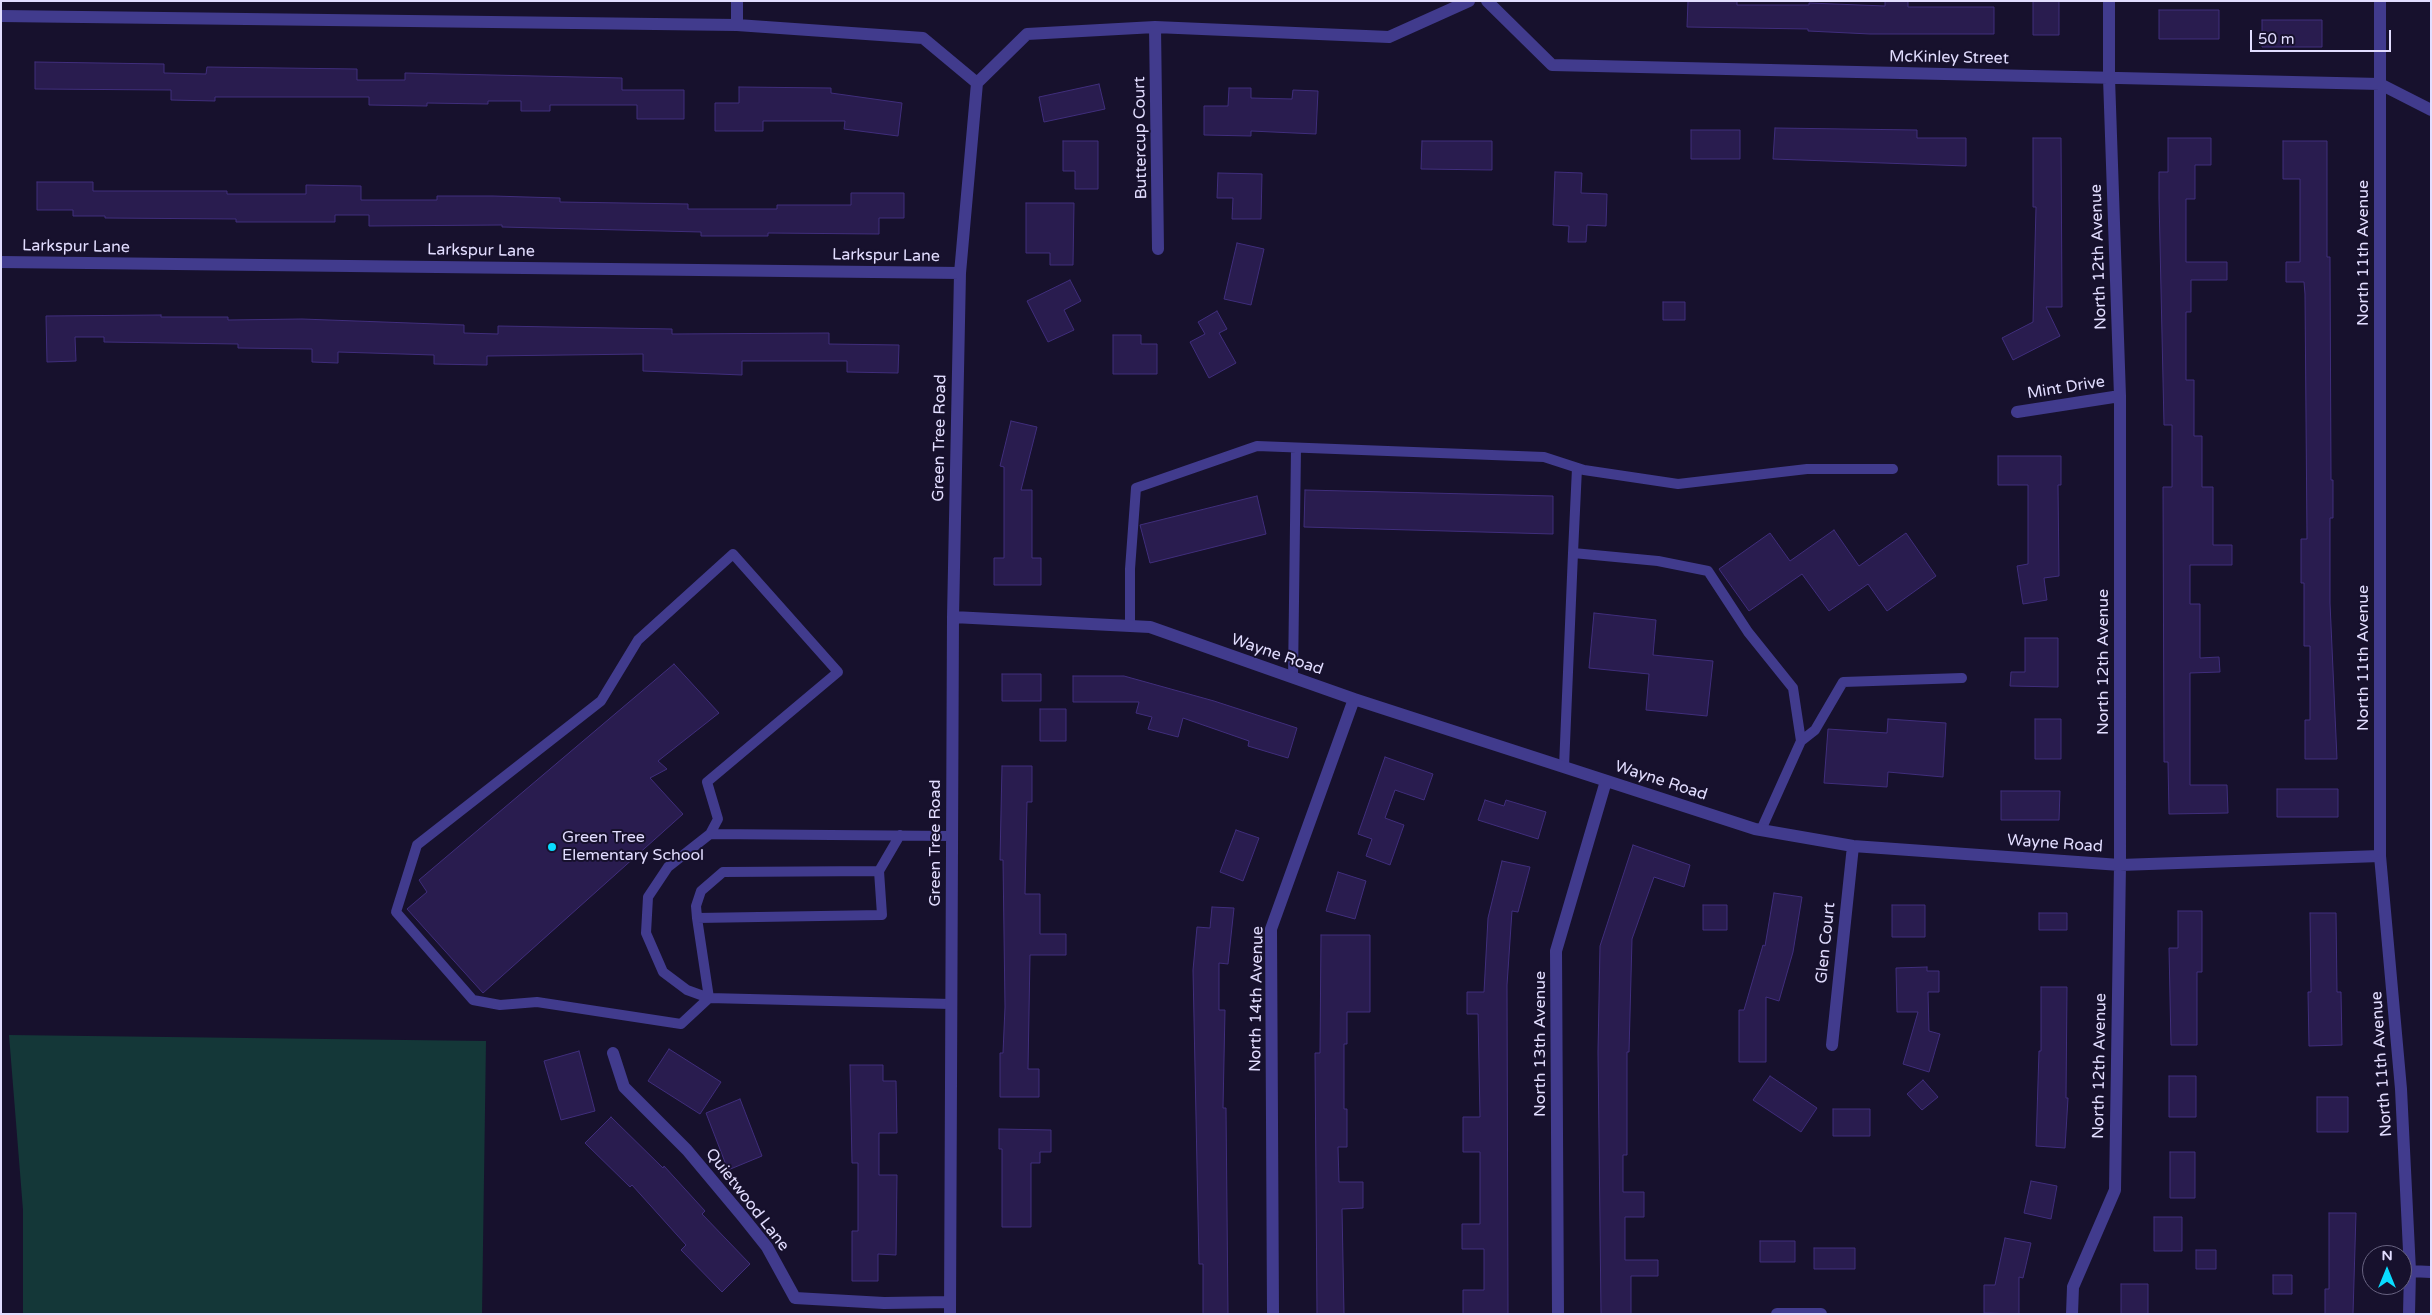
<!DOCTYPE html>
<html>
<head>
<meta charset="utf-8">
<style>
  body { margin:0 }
  #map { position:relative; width:2432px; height:1315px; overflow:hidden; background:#17112d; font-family:"Varela Round",sans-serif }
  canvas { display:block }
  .frame { position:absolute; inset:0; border:2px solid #e2ddff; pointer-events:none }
  .north { position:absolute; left:2362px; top:1245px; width:50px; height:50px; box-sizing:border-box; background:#17112d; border:1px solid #686381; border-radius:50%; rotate:0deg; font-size:14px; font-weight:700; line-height:20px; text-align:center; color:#e2ddff }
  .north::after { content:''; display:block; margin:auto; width:18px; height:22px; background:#09dcff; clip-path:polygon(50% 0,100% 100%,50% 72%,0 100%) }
  .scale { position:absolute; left:2250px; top:30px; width:141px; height:22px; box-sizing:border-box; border:2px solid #e2ddff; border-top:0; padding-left:6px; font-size:15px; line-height:18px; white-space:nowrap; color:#e2ddff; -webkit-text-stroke:4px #17112d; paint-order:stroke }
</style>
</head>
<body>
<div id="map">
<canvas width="2432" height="1315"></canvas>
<div class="frame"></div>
<div class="north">N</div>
<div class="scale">50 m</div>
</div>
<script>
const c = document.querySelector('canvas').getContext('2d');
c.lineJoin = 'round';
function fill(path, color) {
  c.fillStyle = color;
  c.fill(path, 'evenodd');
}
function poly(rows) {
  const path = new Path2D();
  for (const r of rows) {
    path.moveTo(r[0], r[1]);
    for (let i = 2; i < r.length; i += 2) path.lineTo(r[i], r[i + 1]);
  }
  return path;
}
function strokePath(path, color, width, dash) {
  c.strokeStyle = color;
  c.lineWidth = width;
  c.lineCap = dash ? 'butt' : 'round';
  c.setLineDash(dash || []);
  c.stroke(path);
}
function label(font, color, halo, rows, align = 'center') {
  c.font = font + ' "Varela Round",sans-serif';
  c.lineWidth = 4;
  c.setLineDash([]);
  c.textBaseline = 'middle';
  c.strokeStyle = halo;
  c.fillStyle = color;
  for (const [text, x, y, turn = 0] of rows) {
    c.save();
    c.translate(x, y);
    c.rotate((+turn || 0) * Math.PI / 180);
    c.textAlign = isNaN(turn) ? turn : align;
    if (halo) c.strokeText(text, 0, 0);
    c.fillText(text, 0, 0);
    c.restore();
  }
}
const green = poly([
  [9,1035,486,1041,482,1314,23,1314,23,1210]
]);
const building = poly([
  [1688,1,1737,1,1737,5,1809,5,1809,3,1885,6,1885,1,1908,1,1908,7,1994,7,1994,34,1870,34,1808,31,1808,29,1687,27,1688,1],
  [2033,1,2059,1,2059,35,2033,35,2033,1],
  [2159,10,2219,10,2219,39,2159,39,2159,10],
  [2262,20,2322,20,2322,47,2262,47,2262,20],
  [35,62,164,64,164,73,206,74,207,67,357,69,357,80,405,80,405,73,622,78,622,90,684,90,684,119,637,119,637,105,550,105,550,111,521,111,521,101,488,101,488,104,427,103,427,106,369,105,369,97,215,97,215,101,171,100,171,90,35,89,35,62],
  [1099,84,1105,109,1044,122,1039,97,1099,84],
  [739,87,831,88,831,93,902,103,898,136,844,129,845,121,763,121,763,131,715,131,715,103,739,103,739,87],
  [1229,88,1251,88,1251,98,1292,99,1293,90,1318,91,1316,134,1251,131,1251,136,1204,135,1204,106,1228,106,1229,88],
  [1775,128,1917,130,1917,138,1966,138,1966,166,1773,159,1775,128],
  [1691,130,1740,130,1740,159,1691,159,1691,130],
  [2033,138,2061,138,2062,307,2046,307,2060,336,2013,360,2002,338,2033,322,2036,207,2033,207,2033,138],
  [2168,138,2211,138,2211,165,2195,165,2195,199,2186,199,2186,262,2227,262,2227,280,2191,280,2191,312,2186,312,2186,380,2194,380,2194,436,2202,436,2202,487,2213,487,2213,545,2232,545,2232,565,2190,565,2190,604,2200,604,2200,658,2219,657,2220,672,2190,673,2190,785,2227,785,2228,813,2169,814,2168,762,2164,762,2163,487,2172,487,2172,425,2164,425,2159,199,2159,172,2168,172,2168,138],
  [1063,141,1098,141,1098,189,1075,189,1075,171,1063,171,1063,141],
  [1422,141,1492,141,1492,170,1421,169,1422,141],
  [2283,141,2327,141,2327,257,2330,257,2331,480,2333,480,2333,518,2330,518,2330,603,2337,759,2305,759,2305,720,2310,720,2310,646,2304,646,2304,583,2301,583,2301,539,2307,539,2305,294,2304,282,2286,282,2286,262,2300,262,2300,179,2283,179,2283,141],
  [1555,172,1582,173,1581,193,1607,194,1606,226,1587,225,1586,242,1568,242,1569,226,1553,225,1555,172],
  [1218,173,1262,174,1261,219,1232,219,1233,198,1217,198,1218,173],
  [37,182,93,182,93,191,227,191,227,194,306,194,306,185,361,186,361,200,437,200,437,196,493,196,560,198,560,202,688,204,688,209,777,209,777,205,851,205,851,193,904,193,904,218,879,218,879,234,768,233,768,236,701,236,701,232,502,227,502,225,369,226,369,215,335,215,335,222,236,222,236,219,105,218,105,216,73,216,73,210,37,210,37,182],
  [1026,203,1074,203,1073,265,1050,265,1050,253,1026,253,1026,203],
  [1237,243,1264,249,1251,305,1224,299,1237,243],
  [1070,280,1081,301,1064,310,1074,330,1048,342,1027,301,1070,280],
  [1663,302,1685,302,1685,320,1663,320,1663,302],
  [1217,311,1227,329,1219,333,1236,363,1209,378,1190,342,1205,334,1198,322,1217,311],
  [161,315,161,317,228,317,228,320,302,319,464,325,464,333,498,334,498,326,672,329,672,334,829,333,829,344,899,345,898,373,847,372,847,361,742,361,742,375,643,371,643,354,487,356,487,365,434,364,434,355,338,352,338,363,312,362,312,349,238,348,238,344,104,342,104,337,75,337,76,361,47,362,46,316,161,315],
  [1113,335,1141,335,1141,344,1157,344,1157,374,1113,374,1113,335],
  [1011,421,1037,427,1021,490,1032,490,1032,558,1041,558,1041,585,994,585,994,558,1004,558,1004,467,1000,466,1011,421],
  [1998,456,2061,456,2061,485,2058,485,2059,576,2044,578,2047,600,2023,604,2017,566,2028,564,2028,485,1998,485,1998,456],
  [1305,490,1553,496,1553,534,1304,527,1305,490],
  [1257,496,1266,534,1150,563,1140,525,1257,496],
  [1834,530,1859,566,1906,533,1936,576,1887,611,1868,584,1829,611,1802,574,1749,611,1719,569,1770,533,1790,561,1834,530],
  [1594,613,1656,620,1653,655,1713,661,1707,716,1646,710,1649,674,1589,668,1594,613],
  [2025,638,2058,638,2058,687,2010,686,2011,672,2025,672,2025,638],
  [674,664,719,713,658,761,667,769,650,778,683,814,483,993,407,909,427,892,419,880,674,664],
  [1002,674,1041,674,1041,701,1002,701,1002,674],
  [1073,676,1124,676,1214,701,1297,728,1288,758,1248,746,1249,741,1183,718,1178,737,1148,729,1152,717,1136,713,1139,702,1073,702,1073,676],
  [1040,709,1066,709,1066,741,1040,741,1040,709],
  [1888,719,1946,723,1943,777,1888,772,1887,787,1824,783,1828,729,1887,733,1888,719],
  [2035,719,2061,719,2061,759,2035,759,2035,719],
  [1385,757,1433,774,1424,800,1395,790,1385,818,1404,825,1390,865,1366,856,1372,839,1358,834,1385,757],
  [1002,766,1032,766,1032,802,1027,802,1025,894,1040,894,1040,934,1066,934,1066,955,1030,955,1028,1069,1039,1069,1039,1097,1000,1097,1000,1053,1003,1053,1005,1007,1003,860,1000,860,1002,766],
  [2277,789,2338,789,2338,817,2277,817,2277,789],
  [2001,791,2060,791,2059,820,2001,820,2001,791],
  [1485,800,1504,806,1506,800,1546,812,1538,839,1478,820,1485,800],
  [1236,830,1259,838,1243,881,1220,872,1236,830],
  [1633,845,1690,865,1684,887,1654,877,1632,939,1629,1052,1627,1052,1627,1155,1623,1155,1623,1192,1644,1192,1644,1217,1625,1217,1625,1260,1658,1260,1658,1276,1631,1276,1631,1314,1601,1314,1598,1052,1600,946,1633,845],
  [1502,861,1530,867,1518,912,1512,911,1507,985,1508,1314,1463,1314,1463,1290,1484,1290,1484,1249,1462,1249,1462,1224,1480,1224,1480,1152,1463,1152,1463,1117,1480,1117,1478,1014,1467,1014,1467,992,1484,992,1488,918,1502,861],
  [1338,872,1366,881,1355,919,1326,911,1338,872],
  [1774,893,1802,897,1793,952,1779,1001,1766,997,1766,1062,1739,1062,1739,1010,1744,1010,1763,945,1765,946,1774,893],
  [1703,905,1727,905,1727,930,1703,930,1703,905],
  [1892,905,1925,905,1925,937,1892,937,1892,905],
  [1212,907,1234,908,1228,964,1219,963,1219,1010,1225,1010,1223,1108,1226,1108,1228,1314,1203,1314,1203,1264,1199,1264,1193,970,1197,927,1210,928,1212,907],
  [2178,911,2202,911,2202,972,2197,972,2197,1045,2171,1045,2169,948,2178,948,2178,911],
  [2039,913,2067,913,2067,930,2039,930,2039,913],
  [2310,913,2336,913,2337,992,2341,992,2342,1045,2309,1046,2308,992,2311,992,2310,913],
  [1321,935,1370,935,1370,1012,1347,1012,1347,1044,1344,1044,1344,1109,1347,1109,1347,1147,1338,1147,1339,1182,1363,1182,1363,1208,1342,1209,1344,1314,1317,1314,1315,1053,1320,1053,1321,935],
  [1927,967,1927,971,1939,971,1939,992,1928,992,1929,1031,1940,1034,1929,1072,1903,1064,1918,1012,1897,1012,1896,968,1927,967],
  [2041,987,2067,987,2066,1098,2068,1098,2065,1148,2036,1146,2039,1051,2041,1051,2041,987],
  [669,1049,721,1082,700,1114,648,1081,669,1049],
  [579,1051,595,1111,561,1120,544,1061,579,1051],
  [850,1065,883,1065,883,1081,896,1081,897,1133,879,1133,879,1175,897,1175,896,1255,878,1254,878,1281,852,1281,852,1231,858,1231,858,1163,852,1163,850,1065],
  [1770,1076,1817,1108,1801,1132,1753,1100,1770,1076],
  [2169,1076,2196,1076,2196,1117,2169,1117,2169,1076],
  [1923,1080,1938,1097,1922,1110,1907,1094,1923,1080],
  [2317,1097,2348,1097,2348,1132,2317,1132,2317,1097],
  [740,1099,762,1156,728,1170,706,1113,740,1099],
  [1833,1109,1870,1109,1870,1136,1833,1136,1833,1109],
  [611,1117,663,1168,664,1166,705,1211,702,1214,750,1264,722,1292,681,1250,686,1245,632,1185,630,1187,585,1143,611,1117],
  [999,1129,1051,1130,1051,1152,1040,1152,1040,1163,1031,1163,1031,1227,1002,1227,1002,1149,999,1149,999,1129],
  [2170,1152,2195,1152,2195,1198,2170,1198,2170,1152],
  [2031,1181,2057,1186,2051,1219,2024,1213,2031,1181],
  [2329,1213,2356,1213,2353,1314,2325,1314,2325,1289,2329,1289,2329,1213],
  [2154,1217,2182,1217,2182,1251,2154,1251,2154,1217],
  [2005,1238,2031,1243,2023,1278,2019,1277,2019,1314,1984,1313,1984,1285,1995,1285,2005,1238],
  [1760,1241,1795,1241,1795,1262,1760,1262,1760,1241],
  [1814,1248,1855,1248,1855,1269,1814,1269,1814,1248],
  [2196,1250,2216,1250,2216,1269,2196,1269,2196,1250],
  [2273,1275,2292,1275,2292,1294,2273,1294,2273,1275],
  [2121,1284,2148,1284,2148,1314,2121,1314,2121,1284]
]);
const lane = poly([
  [1577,468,1573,553,1658,561,1708,571,1748,632,1793,688,1801,741,1815,730,1843,682,1962,678],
  [1130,626,1130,569,1136,488,1257,446,1544,457,1584,470,1678,484,1807,469,1893,469],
  [1293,678,1296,448],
  [1564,767,1573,553],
  [1761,830,1801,741],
  [710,834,952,836],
  [879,871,882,915,697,918,696,906,701,891,723,872,879,871,900,835],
  [697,918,709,998],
  [709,998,681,1024,537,1002,500,1005,473,1000,396,912,417,845,601,701,638,640,733,554,838,672,707,782,718,819,710,834,668,867,648,897,646,933,663,972,687,990,709,998,951,1004]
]);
const street = poly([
  [737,1,737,25],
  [1487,1,1552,65,2380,84,2431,110],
  [2380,1,2380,856,2401,1089,2410,1271,2409,1314],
  [1,16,737,25,923,38,977,83],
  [1155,27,1158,249],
  [1,262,960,273],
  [2017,412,2120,396],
  [953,617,1150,627,1354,699,1755,829,1853,846,2120,865,2380,856],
  [1832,1045,1853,846],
  [613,1053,624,1087,687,1150,743,1217,767,1247,795,1298,884,1303,950,1302],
  [2410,1271,2431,1272],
  [950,1314,953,617,960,273,977,83,1027,34,1155,27,1389,37,1469,1],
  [1273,1314,1271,929,1354,699],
  [1558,1314,1556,951,1606,781],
  [1777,1314,1821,1314],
  [2072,1314,2073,1287,2115,1190,2120,865,2120,396,2109,78,2109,1]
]);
const markers = [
  [552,847,5,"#09dcff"]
];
const streetNames = [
  ["McKinley Street",1949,58,1],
  ["Buttercup Court",1141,138,-91],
  ["Larkspur Lane",76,247,1],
  ["Larkspur Lane",481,251,1],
  ["North 11th Avenue",2364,253,-90],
  ["Larkspur Lane",886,256,1],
  ["North 12th Avenue",2099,257,-92],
  ["Mint Drive",2066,388,-9],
  ["Green Tree Road",940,438,-89],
  ["Wayne Road",1277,655,19],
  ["North 11th Avenue",2364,658,-90],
  ["North 12th Avenue",2104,662,-90],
  ["Wayne Road",1661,781,18],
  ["Green Tree Road",936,843,-90],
  ["Wayne Road",2055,844,4],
  ["Glen Court",1826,943,-84],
  ["North 14th Avenue",1257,999,-89],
  ["North 13th Avenue",1541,1044,-90],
  ["North 11th Avenue",2382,1064,-94],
  ["North 12th Avenue",2100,1066,-89],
  ["Quietwood Lane",747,1200,52]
];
const poiNames = [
  ["Green Tree",562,838],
  ["Elementary School",562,856]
];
fill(green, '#143738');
fill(building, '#291c4f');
strokePath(building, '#402e7c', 1);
strokePath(lane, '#413b8d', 10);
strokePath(street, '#413b8d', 12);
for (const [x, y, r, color] of markers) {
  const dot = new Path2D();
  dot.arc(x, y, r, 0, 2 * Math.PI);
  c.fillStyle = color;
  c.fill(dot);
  strokePath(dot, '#17112d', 2);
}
label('16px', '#e2ddff', '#17112d', streetNames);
label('16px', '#e2ddff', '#17112d', poiNames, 'left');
</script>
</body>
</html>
